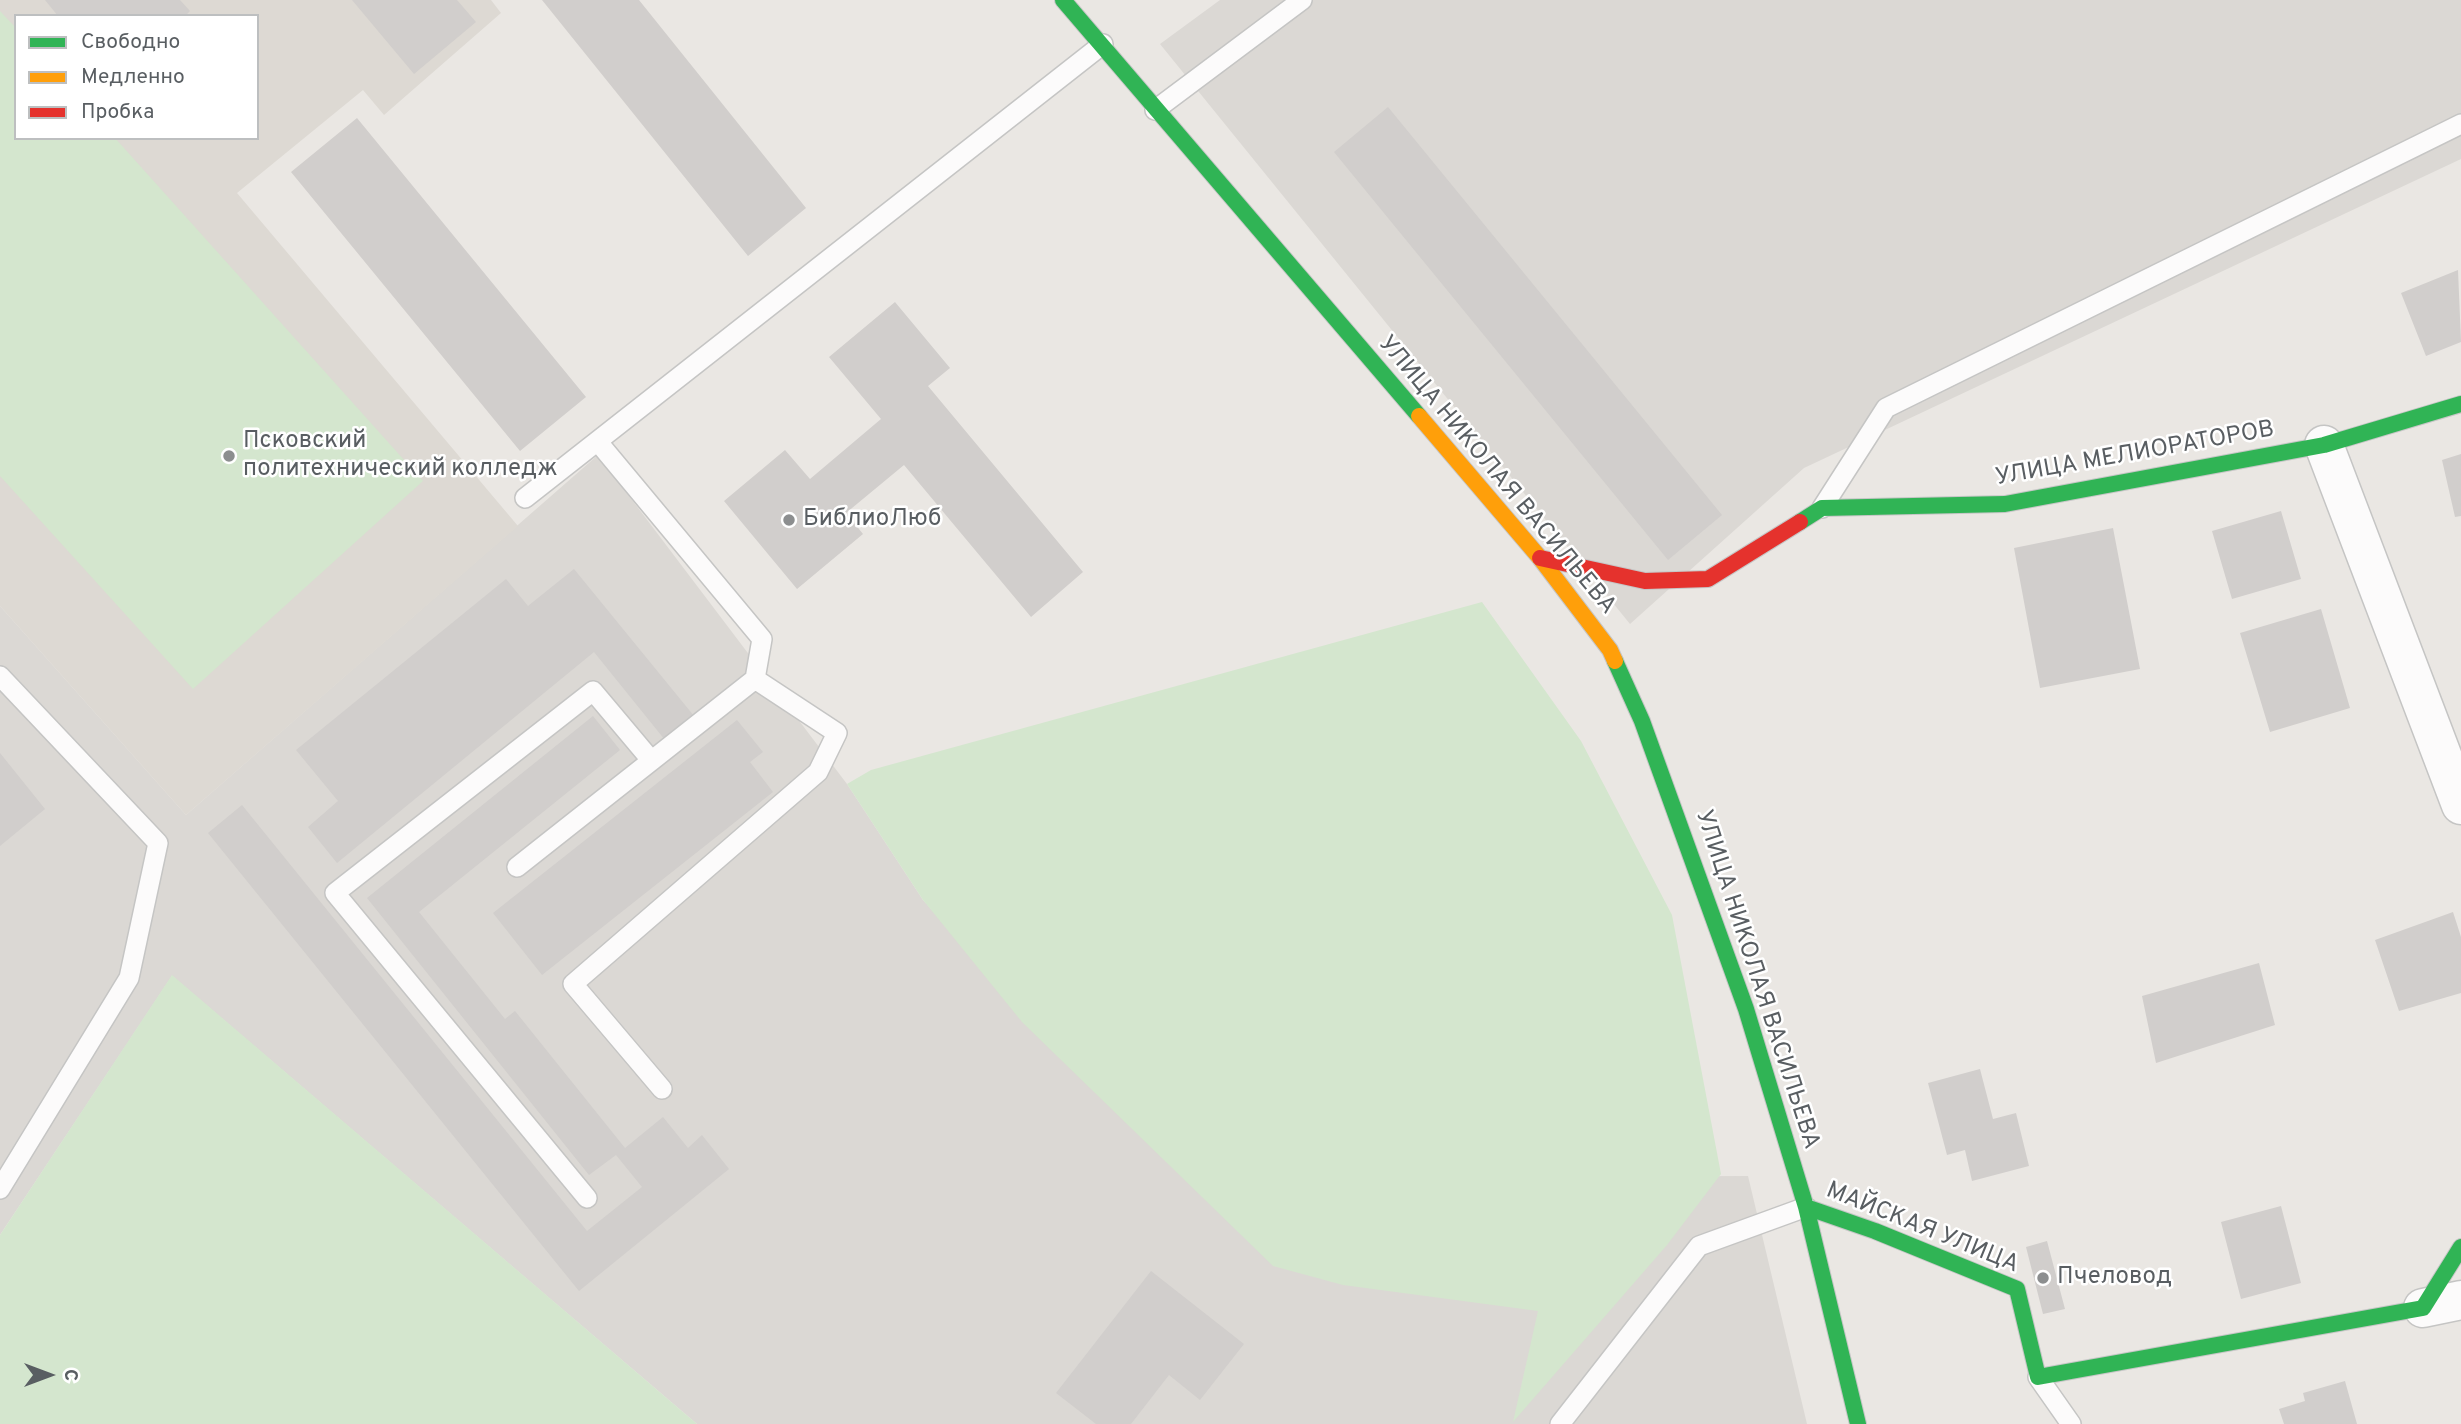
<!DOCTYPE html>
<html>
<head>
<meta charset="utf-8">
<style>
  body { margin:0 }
  #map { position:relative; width:2461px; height:1424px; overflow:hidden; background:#eae7e3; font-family:Overpass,sans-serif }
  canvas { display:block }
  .legend { position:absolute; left:14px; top:14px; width:245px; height:126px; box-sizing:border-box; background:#fff; border:2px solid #bdbfc0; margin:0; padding:9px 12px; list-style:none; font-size:21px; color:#595e62 }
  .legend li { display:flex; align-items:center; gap:14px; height:35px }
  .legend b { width:35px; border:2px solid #bdbfc0 }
  .north { position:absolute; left:14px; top:1340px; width:70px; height:70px; -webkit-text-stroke:5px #fff; paint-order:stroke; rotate:90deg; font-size:19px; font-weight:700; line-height:28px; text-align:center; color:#595e62 }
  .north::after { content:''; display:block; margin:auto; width:24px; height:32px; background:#595e62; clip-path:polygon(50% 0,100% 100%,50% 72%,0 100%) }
</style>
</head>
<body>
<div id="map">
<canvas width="2461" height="1424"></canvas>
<ul class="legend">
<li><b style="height:9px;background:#30b455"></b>Свободно</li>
<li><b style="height:9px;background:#ff9f0a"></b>Медленно</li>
<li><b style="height:9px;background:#e5322d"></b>Пробка</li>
</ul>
<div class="north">С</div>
</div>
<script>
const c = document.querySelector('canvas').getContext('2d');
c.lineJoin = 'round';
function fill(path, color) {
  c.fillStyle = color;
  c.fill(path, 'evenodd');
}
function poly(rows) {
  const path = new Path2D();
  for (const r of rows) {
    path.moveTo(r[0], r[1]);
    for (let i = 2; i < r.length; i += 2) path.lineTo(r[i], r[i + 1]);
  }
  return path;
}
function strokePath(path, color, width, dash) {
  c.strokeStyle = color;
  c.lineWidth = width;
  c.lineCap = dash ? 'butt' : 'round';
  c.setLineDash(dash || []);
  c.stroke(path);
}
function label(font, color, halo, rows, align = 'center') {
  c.font = font + ' Overpass,sans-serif';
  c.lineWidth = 5;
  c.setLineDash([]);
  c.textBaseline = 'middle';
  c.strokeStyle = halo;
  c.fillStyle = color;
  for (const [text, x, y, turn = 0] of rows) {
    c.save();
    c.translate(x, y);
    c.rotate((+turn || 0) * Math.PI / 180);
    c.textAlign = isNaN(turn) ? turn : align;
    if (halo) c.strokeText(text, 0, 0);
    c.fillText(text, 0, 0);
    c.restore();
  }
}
const industrial = poly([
  [1220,0,2461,0,2461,159,1804,468,1630,624,1160,44],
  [598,455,847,784,923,900,1184,1178,1748,1176,1807,1424,697,1424,172,976,0,1235,0,606,186,815]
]);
const education = poly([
  [0,0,491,0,501,13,384,115,363,90,237,193,518,526,186,815,0,606],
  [16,16,257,16,257,138,16,138]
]);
const green = poly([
  [0,11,16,28,16,138,115,138,423,481,193,689,0,476],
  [1482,602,1581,741,1672,915,1721,1174,1667,1245,1513,1422,1538,1311,1343,1285,1273,1266,1022,1022,923,900,847,784,871,770],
  [172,975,697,1424,0,1424,0,1235]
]);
const building = poly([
  [45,0,180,0,190,11,185,16,58,16],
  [352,0,457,0,476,22,414,74],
  [542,0,639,0,806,208,748,256],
  [1388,107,1722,515,1668,560,1334,152],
  [357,118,586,397,520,451,291,172],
  [2458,270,2461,342,2426,356,2401,293],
  [895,302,950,368,928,386,1083,572,1031,617,904,465,846,513,863,534,797,589,724,501,785,450,810,479,881,419,829,357],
  [2461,454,2461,516,2455,517,2442,460],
  [2281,511,2301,579,2232,599,2212,531],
  [2113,528,2140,669,2040,688,2014,548],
  [574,569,694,716,665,740,594,652,337,863,308,827,338,801,296,750,506,579,528,606],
  [2321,609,2350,708,2270,732,2240,633],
  [593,716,620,750,419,912,505,1019,515,1011,625,1148,663,1117,688,1148,702,1135,729,1169,579,1291,208,833,242,805,587,1231,642,1187,616,1155,589,1175,367,898],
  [737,720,763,752,750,762,773,792,542,975,493,913],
  [0,753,45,809,0,846],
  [2453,912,2461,937,2461,993,2399,1011,2375,940],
  [2259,963,2275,1025,2156,1063,2142,996],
  [1980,1069,1993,1119,2016,1113,2029,1166,1972,1181,1965,1150,1947,1155,1928,1083],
  [2281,1206,2301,1283,2241,1299,2221,1222],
  [2047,1241,2065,1309,2043,1314,2026,1247],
  [1151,1271,1244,1344,1200,1400,1169,1375,1131,1424,1096,1424,1056,1393],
  [2345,1381,2357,1424,2284,1424,2279,1409,2305,1401,2303,1393]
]);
const lane = poly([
  [1155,110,1302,0],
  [525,498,1103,44],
  [1822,508,1886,408,2461,124],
  [0,676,158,843,129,978,0,1189],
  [517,867,755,679,762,639,598,442],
  [662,1089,573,984,818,772,837,733,755,679],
  [587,1198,335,893,593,691,651,760],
  [2038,1377,2071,1424],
  [1560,1424,1699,1246,1806,1207]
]);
const street = poly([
  [2324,445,2461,805],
  [2423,1308,2461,1300]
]);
const fast = poly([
  [1063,0,1419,416],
  [1800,522,1822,508,2005,504,2324,445,2461,404],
  [1615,661,1642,721,1746,1009,1806,1207,1858,1424],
  [1806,1207,1875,1231,2017,1289,2038,1377,2423,1308,2461,1247]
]);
const slow = poly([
  [1419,416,1540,558,1610,650,1615,661]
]);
const jam = poly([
  [1540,558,1645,581,1708,579,1800,522]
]);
const markers = [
  [229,456,7,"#8c8e8f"],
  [789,520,7,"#8c8e8f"],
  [2043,1278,7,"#8c8e8f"]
];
const poiNames = [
  ["Псковский",243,442],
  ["политехнический колледж",243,470],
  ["БиблиоЛюб",803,520],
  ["Пчеловод",2057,1278]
];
const streetNames = [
  ["УЛИЦА МЕЛИОРАТОРОВ",2135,455,-10],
  ["УЛИЦА НИКОЛАЯ ВАСИЛЬЕВА",1496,476,50],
  ["УЛИЦА НИКОЛАЯ ВАСИЛЬЕВА",1756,980,72],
  ["МАЙСКАЯ УЛИЦА",1922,1229,22]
];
fill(industrial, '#dbd8d4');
fill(education, '#ddd9d3');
fill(green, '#d4e6ce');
fill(building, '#d1cecc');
strokePath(lane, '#c5c5c4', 22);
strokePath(street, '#c5c5c4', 41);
strokePath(fast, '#c6c6c6', 18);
strokePath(slow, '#c6c6c6', 18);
strokePath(jam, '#c6c6c6', 18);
strokePath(lane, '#fcfbfb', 19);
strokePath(street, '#fcfbfb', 38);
strokePath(fast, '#30b455', 16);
strokePath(slow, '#ff9f0a', 16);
strokePath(jam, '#e5322d', 16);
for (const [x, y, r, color] of markers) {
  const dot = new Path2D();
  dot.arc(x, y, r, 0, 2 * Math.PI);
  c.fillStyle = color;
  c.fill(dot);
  strokePath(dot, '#fff', 2.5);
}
label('24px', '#595e62', '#fff', poiNames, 'left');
label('24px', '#595e62', '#fff', streetNames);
</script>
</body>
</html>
